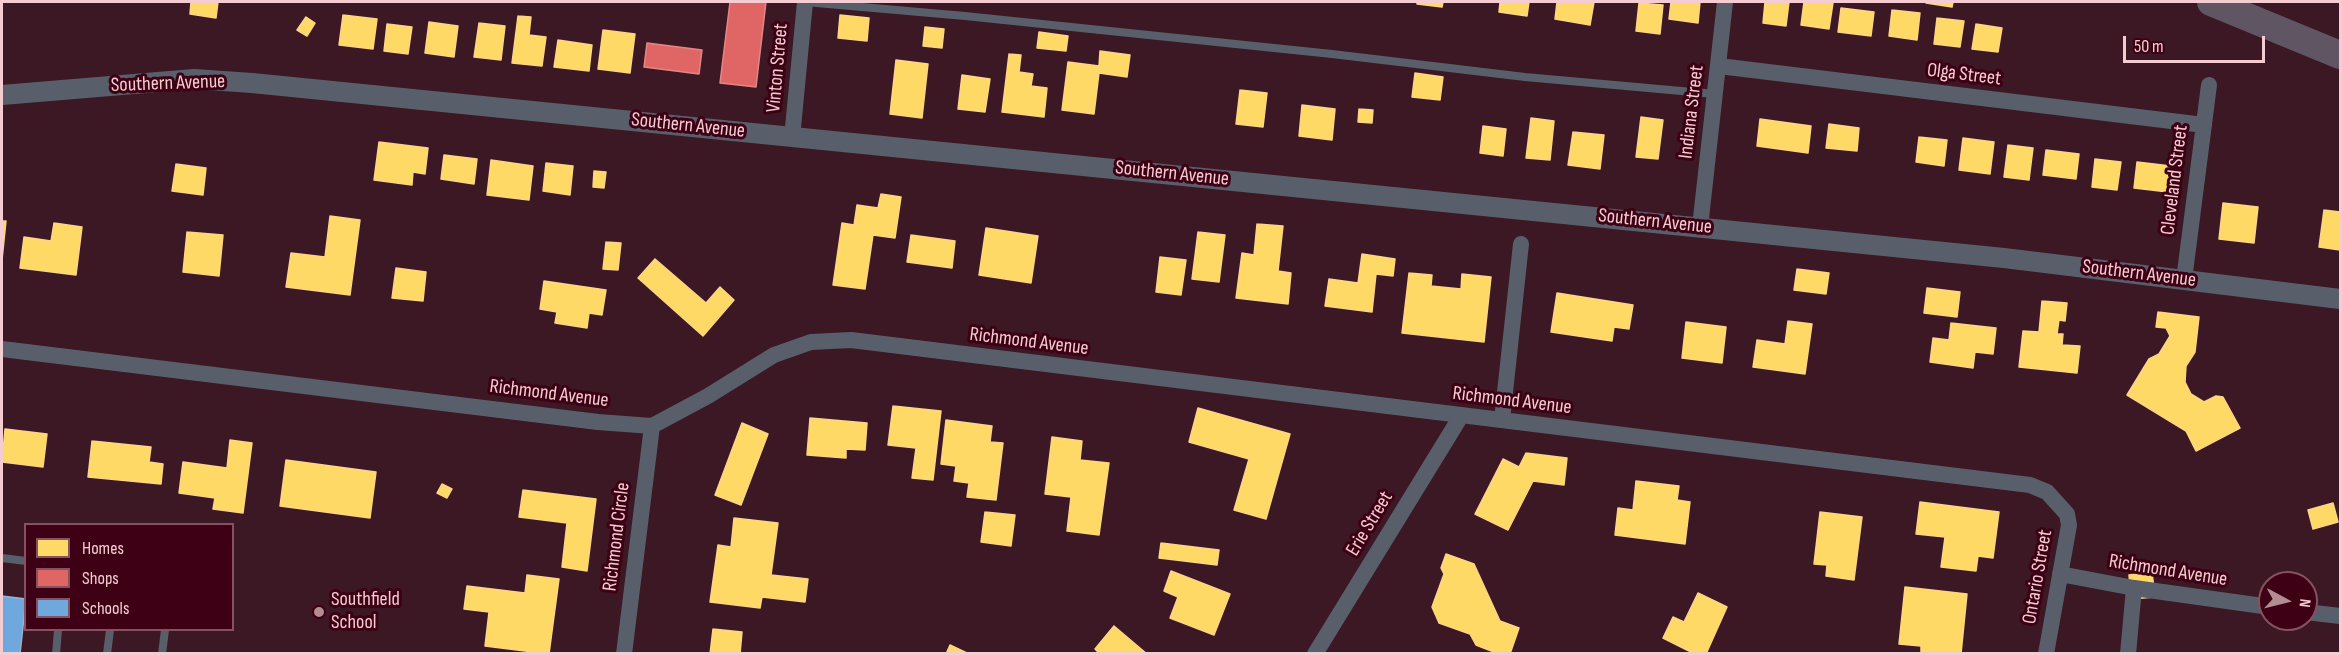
<!DOCTYPE html>
<html>
<head>
<meta charset="utf-8">
<style>
  body { margin:0 }
  #map { position:relative; width:2342px; height:655px; overflow:hidden; background:#3b1823; font-family:"Sofia Sans Condensed",sans-serif }
  canvas { display:block }
  .frame { position:absolute; inset:0; border:3px solid #f4ccd1; pointer-events:none }
  .legend { position:absolute; left:24px; top:523px; width:210px; height:108px; box-sizing:border-box; background:#3d0014; border:2px solid #865260; margin:0; padding:8px 10px; list-style:none; font-size:18px; color:#f4ccd1 }
  .legend li { display:flex; align-items:center; gap:12px; height:30px }
  .legend b { width:30px; border:2px solid #865260 }
  .north { position:absolute; left:2258px; top:571px; width:60px; height:60px; box-sizing:border-box; background:#3d0014; border:2px solid #865260; border-radius:50%; rotate:97deg; font-size:16px; font-weight:700; line-height:24px; text-align:center; color:#f4ccd1 }
  .north::after { content:''; display:block; margin:auto; width:21px; height:27px; background:#b38d94; clip-path:polygon(50% 0,100% 100%,50% 72%,0 100%) }
  .scale { position:absolute; left:2123px; top:36px; width:142px; height:27px; box-sizing:border-box; border:3px solid #f4ccd1; border-top:0; padding-left:8px; font-size:18px; line-height:21px; white-space:nowrap; color:#f4ccd1; -webkit-text-stroke:4px #3d0014; paint-order:stroke }
</style>
</head>
<body>
<div id="map">
<canvas width="2342" height="655"></canvas>
<div class="frame"></div>
<ul class="legend">
<li><b style="height:16px;background:#ffd966"></b>Homes</li>
<li><b style="height:16px;background:#e06666"></b>Shops</li>
<li><b style="height:16px;background:#6fa8dc"></b>Schools</li>
</ul>
<div class="north">N</div>
<div class="scale">50 m</div>
</div>
<script>
const c = document.querySelector('canvas').getContext('2d');
c.lineJoin = 'round';
function fill(path, color) {
  c.fillStyle = color;
  c.fill(path, 'evenodd');
}
function poly(rows) {
  const path = new Path2D();
  for (const r of rows) {
    path.moveTo(r[0], r[1]);
    for (let i = 2; i < r.length; i += 2) path.lineTo(r[i], r[i + 1]);
  }
  return path;
}
function strokePath(path, color, width, dash) {
  c.strokeStyle = color;
  c.lineWidth = width;
  c.lineCap = dash ? 'butt' : 'round';
  c.setLineDash(dash || []);
  c.stroke(path);
}
function label(font, color, halo, rows, align = 'center') {
  c.font = font + ' "Sofia Sans Condensed",sans-serif';
  c.lineWidth = 6;
  c.setLineDash([]);
  c.textBaseline = 'middle';
  c.strokeStyle = halo;
  c.fillStyle = color;
  for (const [text, x, y, turn = 0] of rows) {
    c.save();
    c.translate(x, y);
    c.rotate((+turn || 0) * Math.PI / 180);
    c.textAlign = isNaN(turn) ? turn : align;
    if (halo) c.strokeText(text, 0, 0);
    c.fillText(text, 0, 0);
    c.restore();
  }
}
const homes = poly([
  [191,2,218,2,216,18,190,14,191,2],
  [1417,2,1443,2,1442,7,1417,4,1417,2],
  [1500,2,1529,2,1527,16,1499,12,1500,2],
  [1557,2,1594,2,1590,25,1555,19,1557,2],
  [1671,2,1700,2,1698,23,1669,19,1671,2],
  [1765,2,1789,2,1786,26,1763,23,1765,2],
  [1804,2,1833,3,1829,29,1801,25,1804,2],
  [1926,2,1953,2,1952,7,1926,3,1926,2],
  [1639,3,1663,5,1660,34,1636,31,1639,3],
  [1841,8,1874,12,1871,36,1838,32,1841,8],
  [1892,10,1920,13,1917,40,1889,36,1892,10],
  [343,15,377,19,373,49,339,45,343,15],
  [840,15,869,18,867,41,838,38,840,15],
  [518,16,531,17,529,35,546,37,542,66,512,63,518,16],
  [306,17,315,23,307,36,297,30,306,17],
  [1937,18,1964,21,1960,47,1934,44,1937,18],
  [429,22,458,26,454,57,425,53,429,22],
  [479,23,505,26,501,60,474,57,479,23],
  [387,24,412,27,408,54,384,51,387,24],
  [1976,24,2002,28,1998,52,1972,49,1976,24],
  [925,27,944,29,942,48,923,46,925,27],
  [603,30,635,34,630,73,598,69,603,30],
  [1039,32,1068,36,1066,51,1037,48,1039,32],
  [558,40,592,45,589,71,554,67,558,40],
  [1100,51,1130,55,1127,77,1099,73,1094,114,1062,110,1068,62,1099,66,1100,51],
  [1009,54,1021,55,1019,72,1033,74,1031,86,1047,88,1044,117,1002,112,1009,54],
  [896,60,928,64,922,118,890,114,896,60],
  [1415,73,1443,77,1440,100,1412,97,1415,73],
  [962,75,990,79,985,112,958,109,962,75],
  [1240,90,1267,93,1263,127,1236,124,1240,90],
  [1302,105,1335,109,1332,140,1299,136,1302,105],
  [1359,109,1373,110,1372,123,1358,122,1359,109],
  [1641,117,1663,120,1658,159,1636,157,1641,117],
  [1531,118,1554,121,1550,160,1526,158,1531,118],
  [1760,119,1811,126,1808,153,1757,146,1760,119],
  [1829,124,1859,128,1857,151,1826,148,1829,124],
  [1483,126,1506,129,1503,156,1480,153,1483,126],
  [1573,132,1604,135,1600,169,1568,165,1573,132],
  [1919,137,1947,140,1944,166,1916,162,1919,137],
  [1963,138,1994,142,1990,174,1959,170,1963,138],
  [379,142,428,148,425,174,413,172,412,185,374,180,379,142],
  [2008,145,2033,148,2029,180,2004,177,2008,145],
  [2046,150,2079,154,2076,179,2043,175,2046,150],
  [444,155,477,159,474,184,441,179,444,155],
  [2095,159,2121,162,2117,190,2092,187,2095,159],
  [491,160,533,166,529,200,487,195,491,160],
  [2137,162,2171,166,2168,192,2134,188,2137,162],
  [546,163,573,166,570,195,543,191,546,163],
  [176,164,206,168,203,195,172,191,176,164],
  [594,171,606,172,604,188,593,187,594,171],
  [881,194,901,197,895,238,873,235,865,289,833,285,842,223,854,225,857,205,878,208,881,194],
  [2223,203,2258,207,2254,243,2219,239,2223,203],
  [2324,210,2340,212,2340,250,2319,247,2324,210],
  [330,216,360,220,350,295,286,287,291,253,325,257,330,216],
  [2,221,6,221,2,260,2,221],
  [54,223,82,227,76,275,20,268,24,237,51,241,54,223],
  [1257,224,1283,226,1278,271,1291,273,1288,304,1236,298,1242,253,1254,255,1257,224],
  [986,228,1038,236,1031,283,979,275,986,228],
  [187,232,223,235,219,276,183,272,187,232],
  [1198,232,1225,235,1219,282,1192,279,1198,232],
  [911,235,955,241,952,268,907,262,911,235],
  [606,242,621,243,618,270,603,269,606,242],
  [1362,254,1395,259,1393,276,1376,274,1372,312,1325,306,1329,279,1358,283,1362,254],
  [1160,257,1186,260,1181,295,1156,292,1160,257],
  [655,259,706,303,720,287,734,300,703,336,638,278,655,259],
  [396,268,426,272,423,301,392,298,396,268],
  [1797,269,1829,273,1826,294,1794,290,1797,269],
  [1409,273,1432,275,1431,286,1461,289,1462,274,1491,277,1484,342,1402,333,1409,273],
  [544,281,606,290,602,315,589,313,587,328,555,323,557,312,540,309,544,281],
  [1927,288,1960,292,1957,317,1924,313,1927,288],
  [1557,293,1633,305,1629,329,1614,327,1612,341,1551,332,1557,293],
  [2042,301,2067,303,2065,321,2059,320,2057,334,2063,334,2062,345,2080,346,2077,373,2019,367,2023,331,2039,332,2042,301],
  [2158,312,2199,317,2195,352,2186,366,2185,382,2191,394,2204,402,2216,396,2223,397,2240,428,2196,451,2186,431,2127,395,2149,359,2159,354,2170,336,2166,328,2156,327,2158,312],
  [1788,321,1812,324,1805,374,1753,367,1757,340,1785,344,1788,321],
  [1686,322,1726,327,1722,363,1682,358,1686,322],
  [1951,323,1996,328,1993,354,1975,352,1973,368,1930,362,1933,338,1949,340,1951,323],
  [893,406,941,411,933,480,912,478,916,448,888,445,893,406],
  [1198,408,1290,434,1266,519,1234,510,1249,459,1189,442,1198,408],
  [810,418,867,423,865,450,846,449,846,458,807,455,810,418],
  [946,420,992,426,990,442,1003,443,996,500,967,497,969,483,954,481,956,466,941,464,946,420],
  [742,423,768,434,741,505,715,495,742,423],
  [5,429,47,434,43,467,2,462,5,429],
  [1052,437,1082,441,1080,460,1109,463,1099,535,1067,531,1071,497,1045,494,1052,437],
  [230,440,252,443,243,513,213,509,215,498,179,493,183,462,227,468,230,440],
  [92,441,151,447,149,462,163,464,161,484,88,477,92,441],
  [1526,453,1567,458,1564,485,1533,481,1508,530,1475,514,1503,459,1519,467,1526,453],
  [286,460,376,472,370,518,280,506,286,460],
  [1636,481,1679,486,1677,500,1690,502,1685,544,1615,535,1618,508,1633,510,1636,481],
  [442,484,452,489,447,498,437,493,442,484],
  [523,490,596,499,587,571,562,567,567,523,519,517,523,490],
  [1920,502,1999,512,1993,558,1978,556,1976,571,1941,567,1945,537,1916,534,1920,502],
  [2333,503,2338,522,2313,529,2308,510,2333,503],
  [985,512,1015,515,1011,546,981,542,985,512],
  [1820,512,1862,517,1854,580,1826,576,1827,565,1814,564,1820,512],
  [734,518,778,523,771,575,808,579,805,602,762,597,760,608,710,602,718,545,731,547,734,518],
  [1161,543,1219,550,1217,565,1159,558,1161,543],
  [1446,554,1474,564,1500,621,1519,628,1510,654,1499,654,1476,645,1470,634,1439,623,1432,607,1444,574,1441,568,1446,554],
  [1171,571,1230,594,1214,635,1170,618,1178,597,1164,591,1171,571],
  [2152,572,2155,597,2131,599,2129,575,2152,572],
  [527,575,559,579,549,654,485,646,489,612,464,609,467,586,525,593,527,575],
  [1905,587,1967,594,1961,654,1921,654,1921,646,1899,644,1905,587],
  [1698,593,1727,607,1706,654,1695,654,1663,638,1673,617,1684,622,1698,593],
  [1114,626,1147,654,1100,654,1095,649,1114,626],
  [713,629,742,632,740,654,710,654,713,629],
  [950,645,969,654,946,654,950,645]
]);
const shops = poly([
  [730,2,766,2,756,87,720,83,730,2],
  [647,43,702,50,699,74,644,67,647,43]
]);
const schools = poly([
  [2,596,26,599,20,654,2,654,2,596]
]);
const service = poly([
  [805,2,965,16,1332,54,1525,77,1715,94],
  [2,558,26,561],
  [56,654,58,630],
  [107,654,110,630],
  [162,654,165,630]
]);
const minor = poly([
  [1719,66,2204,125],
  [792,138,805,2],
  [1700,227,1725,2],
  [2184,280,2209,85],
  [2,349,598,422,652,426,708,396,774,355,811,342,851,340,2030,485,2047,492,2067,514,2069,525,2046,654],
  [1502,420,1521,244],
  [2060,574,2134,588,2270,607],
  [2306,612,2340,616],
  [624,654,652,426],
  [1315,654,1461,416],
  [2128,654,2134,588]
]);
const tertiary = poly([
  [2,95,194,79,252,83,2004,258,2340,299]
]);
const motorway = poly([
  [2211,2,2340,55]
]);
const markers = [
  [319,612,6,"#b38d94"]
];
const streetNames = [
  ["Vinton Street",778,68,-85],
  ["Olga Street",1964,75,7],
  ["Southern Avenue",168,84,-2],
  ["Indiana Street",1692,112,-83],
  ["Southern Avenue",688,126,6],
  ["Southern Avenue",1172,174,6],
  ["Cleveland Street",2175,180,-83],
  ["Southern Avenue",1655,222,6],
  ["Southern Avenue",2139,274,7],
  ["Richmond Avenue",1029,342,7],
  ["Richmond Avenue",549,394,7],
  ["Richmond Avenue",1512,401,7],
  ["Erie Street",1370,524,-59],
  ["Richmond Circle",617,537,-83],
  ["Richmond Avenue",2168,571,9],
  ["Ontario Street",2038,577,-80]
];
const poiNames = [
  ["Southfield",331,600],
  ["School",331,623]
];
fill(homes, '#ffd966');
strokePath(homes, '#fcd586', 1.5);
fill(shops, '#e06666');
strokePath(shops, '#e68586', 1.5);
fill(schools, '#6fa8dc');
strokePath(schools, '#97b3d9', 1.5);
strokePath(service, '#585f6b', 8);
strokePath(minor, '#585f6b', 16);
strokePath(tertiary, '#585f6b', 20);
strokePath(motorway, '#605663', 28);
for (const [x, y, r, color] of markers) {
  const dot = new Path2D();
  dot.arc(x, y, r, 0, 2 * Math.PI);
  c.fillStyle = color;
  c.fill(dot);
  strokePath(dot, '#3d0014', 2);
}
label('20px', '#f4ccd1', '#3d0014', streetNames);
label('20px', '#f4ccd1', '#3d0014', poiNames, 'left');
</script>
</body>
</html>
